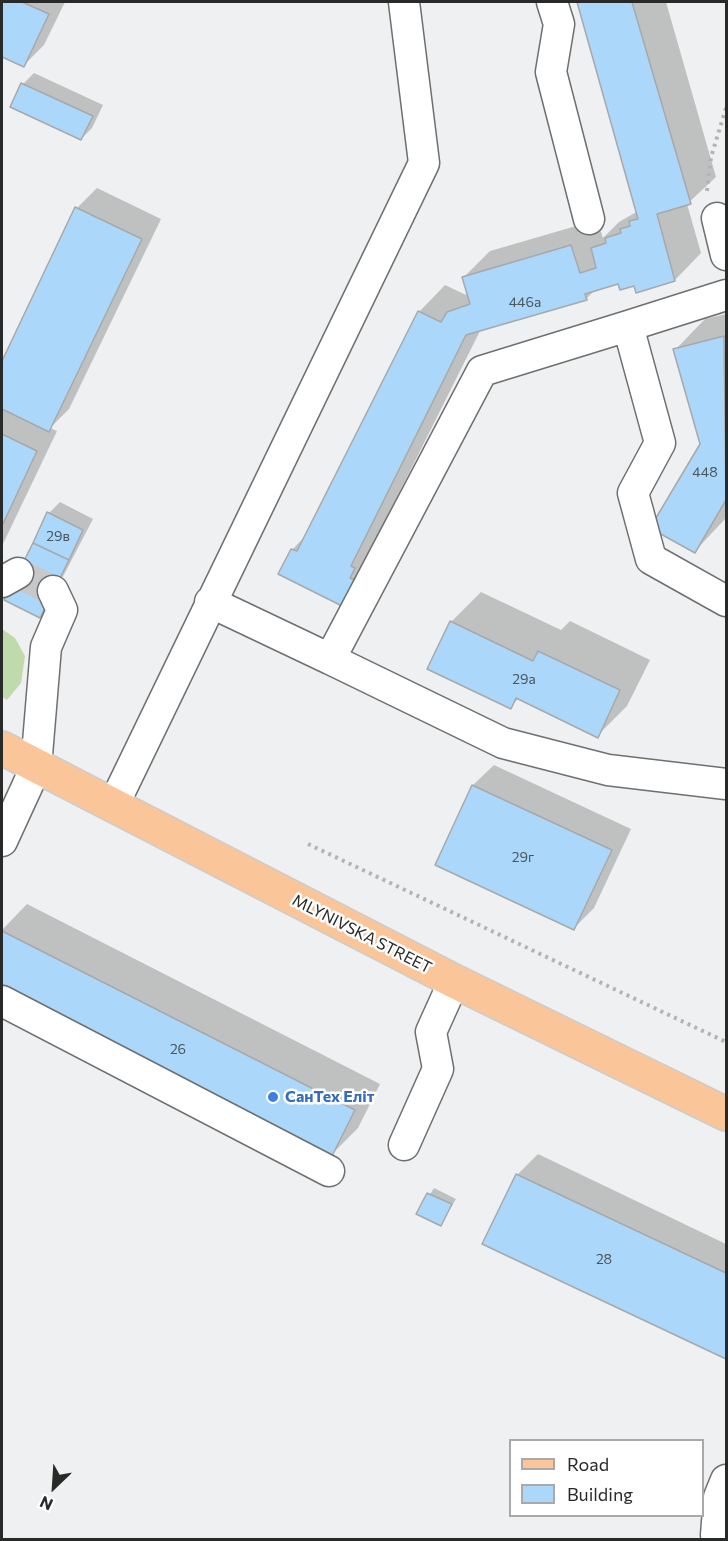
<!DOCTYPE html>
<html>
<head>
<meta charset="utf-8">
<style>
  body { margin:0 }
  #map { position:relative; width:728px; height:1541px; overflow:hidden; background:#eff0f1; font-family:Commissioner,sans-serif }
  canvas { display:block }
  .frame { position:absolute; inset:0; border:3px solid #282929; pointer-events:none }
  .legend { position:absolute; left:509px; top:1439px; width:195px; height:78px; box-sizing:border-box; background:#fff; border:2px solid #a9a9a9; margin:0; padding:8px 10px; list-style:none; font-size:18px; color:#282929 }
  .legend li { display:flex; align-items:center; gap:12px; height:30px }
  .legend b { width:30px; border:2px solid #a9a9a9 }
  .north { position:absolute; left:24px; top:1457px; width:60px; height:60px; -webkit-text-stroke:4px #fff; paint-order:stroke; rotate:205deg; font-size:16px; font-weight:700; line-height:24px; text-align:center; color:#282929 }
  .north::after { content:''; display:block; margin:auto; width:21px; height:27px; background:#282929; clip-path:polygon(50% 0,100% 100%,50% 72%,0 100%) }
</style>
</head>
<body>
<div id="map">
<canvas width="728" height="1541"></canvas>
<div class="frame"></div>
<ul class="legend">
<li><b style="height:8px;background:#fac599"></b>Road</li>
<li><b style="height:16px;background:#abd8fa"></b>Building</li>
</ul>
<div class="north">N</div>
</div>
<script>
const c = document.querySelector('canvas').getContext('2d');
c.lineJoin = 'round';
function fill(path, color) {
  c.fillStyle = color;
  c.fill(path, 'evenodd');
}
function poly(rows) {
  const path = new Path2D();
  for (const r of rows) {
    path.moveTo(r[0], r[1]);
    for (let i = 2; i < r.length; i += 2) path.lineTo(r[i], r[i + 1]);
  }
  return path;
}
function strokePath(path, color, width, dash) {
  c.strokeStyle = color;
  c.lineWidth = width;
  c.lineCap = dash ? 'butt' : 'round';
  c.setLineDash(dash || []);
  c.stroke(path);
}
function label(font, color, halo, rows, align = 'center') {
  c.font = font + ' Commissioner,sans-serif';
  c.lineWidth = 5;
  c.setLineDash([]);
  c.textBaseline = 'middle';
  c.strokeStyle = halo;
  c.fillStyle = color;
  for (const [text, x, y, turn = 0] of rows) {
    c.save();
    c.translate(x, y);
    c.rotate((+turn || 0) * Math.PI / 180);
    c.textAlign = isNaN(turn) ? turn : align;
    if (halo) c.strokeText(text, 0, 0);
    c.fillText(text, 0, 0);
    c.restore();
  }
}
const green = poly([
  [2,629,15,638,25,656,21,683,7,700,2,697]
]);
const shadow = poly([
  [2,2,65,2,44,45,24,65,2,55],
  [578,2,666,2,716,177,687,204,701,253,675,280,637,291,635,284,619,283,595,290,586,299,481,329,376,539,380,542,342,604,292,550,307,534,419,312,445,285,466,295,468,292,464,277,490,251,597,220,603,238,619,222,638,211],
  [34,73,103,105,92,128,81,139,23,84],
  [97,188,161,219,69,409,50,428,57,431,2,546,2,364,77,208],
  [726,314,726,518,695,551,702,444,675,350,705,319],
  [60,502,93,519,45,611,40,616,49,513],
  [481,592,561,630,570,621,650,660,627,706,597,736,519,698,510,707,451,622],
  [494,765,631,829,594,908,574,928,437,864,473,785],
  [27,904,380,1084,358,1128,332,1154,2,986,2,930],
  [538,1154,726,1244,726,1357,484,1243,517,1175],
  [434,1188,456,1199,441,1224,418,1213]
]);
const building = poly([
  [2,2,22,2,49,14,24,67,2,57,2,2],
  [577,2,632,2,691,204,657,214,675,281,636,293,634,286,620,290,618,284,585,294,587,300,466,335,351,566,355,568,350,578,355,580,342,606,278,574,291,549,297,551,418,311,441,322,447,312,470,304,462,277,571,245,580,273,596,268,591,248,606,243,605,238,621,233,620,229,630,226,629,221,638,219,577,2],
  [21,83,93,116,81,140,10,107,21,83],
  [75,207,142,239,49,432,2,409,2,361,75,207],
  [724,336,726,500,695,553,650,528,700,444,673,349,724,336],
  [2,434,37,451,2,526,2,434],
  [47,512,83,530,69,560,33,543,47,512],
  [33,543,69,560,40,618,4,600,33,543],
  [450,621,533,661,538,651,620,690,598,738,516,698,511,709,427,669,450,621],
  [472,785,612,850,574,930,435,865,472,785],
  [2,931,355,1110,332,1156,2,988,2,931],
  [516,1174,726,1273,726,1359,482,1244,516,1174],
  [427,1193,452,1204,441,1226,416,1214,427,1193]
]);
const minorTunnel = poly([
  [18,573,53,591]
]);
const path = poly([
  [707,191,711,157,726,108],
  [308,844,726,1042]
]);
const minor = poly([
  [552,2,559,24,551,72,589,219],
  [717,218,726,255],
  [628,326,726,295],
  [2,582,18,573],
  [210,602,330,659,482,371,628,326,660,443,633,493,651,559,726,601],
  [330,659,503,743,608,770,726,784],
  [113,806,424,163,404,2],
  [2,841,36,767,46,647,62,610,53,591],
  [2,1001,329,1171],
  [404,1145,438,1069,431,1032,454,981],
  [718,1540,716,1535,719,1497,726,1480]
]);
const major = poly([
  [2,748,454,981,726,1114]
]);
const markers = [
  [273,1097,6,"#3f7fe0"]
];
const numberNames = [
  ["446а",525,302],
  ["448",705,472],
  ["29в",58,536],
  ["29а",524,679],
  ["29г",523,857],
  ["26",178,1049],
  ["28",604,1259]
];
const streetNames = [
  ["MLYNIVSKA STREET",362,934,27]
];
const shopNames = [
  ["СанТех Еліт",285,1097]
];
fill(green, '#bfdaab');
fill(shadow, '#0003');
fill(building, '#abd8fa');
strokePath(building, '#a7a8aa', 1.5);
strokePath(minorTunnel, '#c7c8c9', 30, [30, 15]);
strokePath(minor, '#6e6f70', 33);
strokePath(major, '#cbcccc', 36);
strokePath(path, '#b2b3b4', 4, [3, 4.5]);
strokePath(minor, '#fff', 30);
strokePath(major, '#fac599', 33);
for (const [x, y, r, color] of markers) {
  const dot = new Path2D();
  dot.arc(x, y, r, 0, 2 * Math.PI);
  c.fillStyle = color;
  c.fill(dot);
  strokePath(dot, '#fff', 2);
}
label('14px', '#49555d', null, numberNames);
label('16px', '#282929', '#fff', streetNames);
label('bold 16px', '#366cbe', '#fff', shopNames, 'left');
</script>
</body>
</html>
